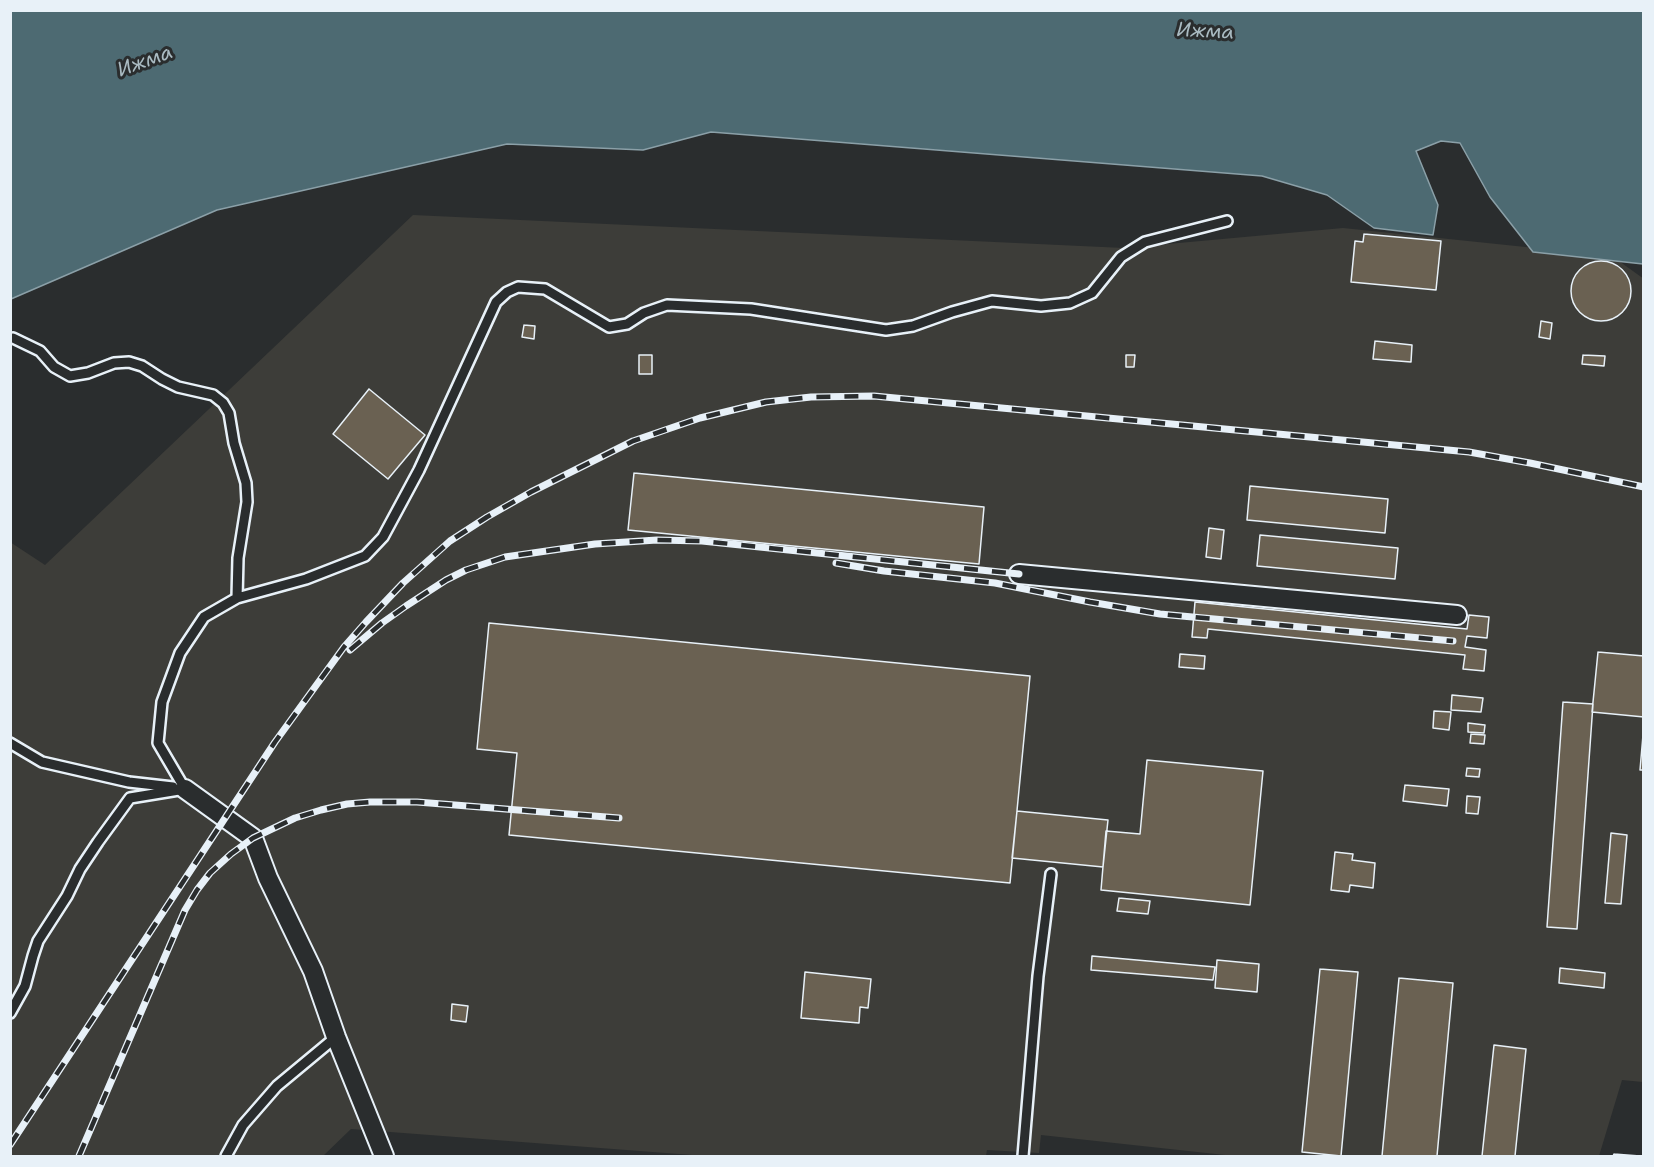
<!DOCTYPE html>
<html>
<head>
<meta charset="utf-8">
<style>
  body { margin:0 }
  #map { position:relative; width:1654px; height:1167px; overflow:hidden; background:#2a2d2e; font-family:"Shantell Sans",sans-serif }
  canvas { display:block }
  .frame { position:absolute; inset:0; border:12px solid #e8f1f8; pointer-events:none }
</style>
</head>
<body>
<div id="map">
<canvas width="1654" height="1167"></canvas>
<div class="frame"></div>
</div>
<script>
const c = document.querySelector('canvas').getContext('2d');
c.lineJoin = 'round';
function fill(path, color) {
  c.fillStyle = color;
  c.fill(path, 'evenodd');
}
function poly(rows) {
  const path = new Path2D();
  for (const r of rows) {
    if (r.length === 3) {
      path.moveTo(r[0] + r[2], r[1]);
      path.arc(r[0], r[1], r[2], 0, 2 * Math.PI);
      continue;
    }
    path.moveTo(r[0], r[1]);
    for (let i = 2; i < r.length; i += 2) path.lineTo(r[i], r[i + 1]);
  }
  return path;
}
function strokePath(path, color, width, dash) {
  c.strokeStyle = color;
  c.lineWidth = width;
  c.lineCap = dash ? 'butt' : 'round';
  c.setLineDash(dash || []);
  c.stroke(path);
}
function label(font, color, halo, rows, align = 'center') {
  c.font = font + ' "Shantell Sans",sans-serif';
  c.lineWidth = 6;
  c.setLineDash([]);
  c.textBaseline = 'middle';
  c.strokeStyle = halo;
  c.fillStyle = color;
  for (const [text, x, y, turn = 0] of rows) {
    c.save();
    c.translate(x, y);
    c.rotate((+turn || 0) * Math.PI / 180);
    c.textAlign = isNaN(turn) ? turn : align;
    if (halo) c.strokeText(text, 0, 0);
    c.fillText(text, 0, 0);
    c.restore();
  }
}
const built = poly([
  [413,215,1124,248,1343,228,1612,256,1644,279,1643,1082,1622,1080,1599,1156,1234,1156,1041,1135,1039,1153,987,1150,986,1156,705,1156,351,1129,323,1156,11,1156,10,542,45,565]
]);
const water = poly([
  [11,10,1643,11,1643,264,1533,252,1490,197,1460,143,1441,141,1416,151,1438,205,1433,235,1374,228,1327,195,1262,176,711,132,643,150,507,144,217,210,11,299,11,10]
]);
const building = poly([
  [1364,234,1441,241,1436,290,1351,282,1355,241,1363,242,1364,234],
  [1601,291,30],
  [1541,321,1552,323,1550,339,1539,337,1541,321],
  [524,325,535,326,534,339,522,337,524,325],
  [1375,341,1412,345,1411,362,1373,359,1375,341],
  [639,355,652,355,652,374,639,374,639,355],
  [1126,355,1135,355,1134,367,1126,367,1126,355],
  [1583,355,1605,356,1604,366,1582,364,1583,355],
  [369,389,425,435,388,479,333,434,369,389],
  [634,473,984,507,979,564,628,530,634,473],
  [1250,486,1388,499,1385,533,1247,520,1250,486],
  [1209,528,1224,530,1221,559,1206,557,1209,528],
  [1260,535,1398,548,1395,579,1257,566,1260,535],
  [1195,602,1467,629,1469,615,1489,617,1487,638,1467,636,1465,647,1486,650,1484,671,1463,669,1465,655,1208,629,1207,638,1192,637,1195,602],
  [489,623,1030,676,1010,883,509,835,517,753,477,749,489,623],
  [1598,652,1644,656,1644,717,1592,712,1598,652],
  [1180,654,1205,656,1204,669,1179,667,1180,654],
  [1452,695,1483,698,1481,712,1451,710,1452,695],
  [1563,702,1593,704,1577,929,1547,927,1563,702],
  [1434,711,1451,712,1449,730,1433,728,1434,711],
  [1468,723,1485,725,1484,733,1468,732,1468,723],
  [1471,734,1485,735,1484,744,1470,743,1471,734],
  [1643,735,1644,736,1644,770,1640,770,1643,735],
  [1147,760,1263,771,1250,905,1101,890,1106,831,1140,834,1147,760],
  [1467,768,1480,769,1479,777,1466,776,1467,768],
  [1405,785,1449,789,1447,806,1403,801,1405,785],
  [1467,796,1480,797,1478,814,1466,813,1467,796],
  [1017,811,1108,820,1103,867,1012,858,1017,811],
  [1611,833,1627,835,1621,904,1605,903,1611,833],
  [1335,852,1353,854,1352,860,1375,863,1373,888,1350,885,1349,892,1331,890,1335,852],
  [1119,898,1150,901,1148,914,1117,911,1119,898],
  [1092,956,1215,967,1213,980,1091,970,1092,956],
  [1217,960,1259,964,1257,992,1215,988,1217,960],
  [1560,968,1605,973,1604,988,1559,983,1560,968],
  [1320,969,1358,972,1341,1156,1302,1152,1320,969],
  [805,972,871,979,868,1008,860,1007,859,1023,801,1018,805,972],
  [1399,978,1453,983,1437,1156,1382,1156,1399,978],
  [452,1004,468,1006,466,1022,451,1020,452,1004],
  [1494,1045,1526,1049,1515,1156,1482,1156,1494,1045],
  [1614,1154,1640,1156,1613,1156,1614,1154]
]);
const service = poly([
  [13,338,40,351,54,367,70,376,88,373,114,363,129,362,142,366,162,379,178,387,213,395,223,403,229,413,234,443,246,483,247,502,238,558,237,598],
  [10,743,42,762,129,782,173,787],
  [185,789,158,743,162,702,180,653,204,617,237,598,306,579,365,556,383,537,419,470,496,302,507,292,518,287,545,289,609,327,627,324,644,313,667,305,751,309,886,330,913,326,952,312,992,301,1041,306,1070,303,1092,293,1121,257,1145,242,1227,221],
  [10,1013,25,986,33,956,38,941,67,896,80,869,98,842,130,798,185,789],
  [226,1156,243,1125,277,1086,336,1037],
  [1023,1156,1038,976,1051,874]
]);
const minor = poly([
  [1019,574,1457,615],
  [185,789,253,838,268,878,313,971,336,1037,384,1156]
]);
const rail = poly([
  [836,563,884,571,995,583,1090,602,1160,614,1453,641],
  [350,650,382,623,406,606,446,580,466,570,505,557,595,544,657,540,702,541,1019,574],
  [10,1145,275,742,344,647,366,622,403,583,450,541,487,517,531,492,633,441,700,418,766,402,811,397,874,396,1469,452,1530,463,1644,487],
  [79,1156,185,910,197,890,210,873,231,854,253,838,295,818,321,810,347,804,370,802,417,802,619,818]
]);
const waterNames = [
  ["Ижма",1205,32,3],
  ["Ижма",145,62,-20]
];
fill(built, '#3d3d39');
fill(water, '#4d6a72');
strokePath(water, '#8ba0a8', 1.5);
fill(building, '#6a6152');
strokePath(building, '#e8f1f8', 1.5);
strokePath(service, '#e8f1f8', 14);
strokePath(minor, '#e8f1f8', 22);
strokePath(service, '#2a2d2e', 9);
strokePath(minor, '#2a2d2e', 18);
strokePath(rail, '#e8f1f8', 7);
strokePath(rail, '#2a2d2e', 4.5, [14]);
label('italic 20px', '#aabbc2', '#2a2d2e', waterNames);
</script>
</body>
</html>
